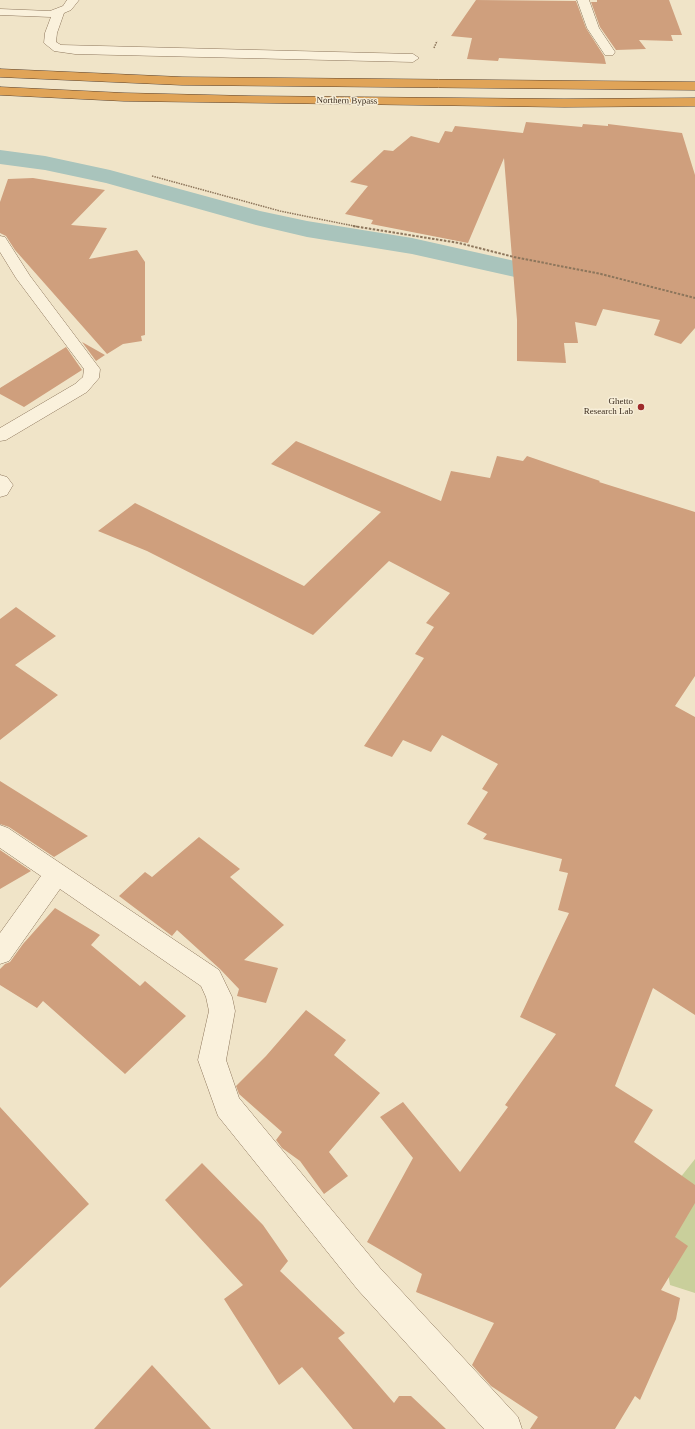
<!DOCTYPE html>
<html>
<head>
<meta charset="utf-8">
<style>
  body { margin:0 }
  canvas { display:block; background:#f0e4c8 }
</style>
</head>
<body>
<canvas width="695" height="1429"></canvas>
<script>
const c = document.querySelector('canvas').getContext('2d');
c.lineJoin = 'round';
function fill(path, color) {
  c.fillStyle = color;
  c.fill(path, 'evenodd');
}
function poly(rows) {
  const path = new Path2D();
  for (const r of rows) {
    path.moveTo(r[0], r[1]);
    for (let i = 2; i < r.length; i += 2) path.lineTo(r[i], r[i + 1]);
  }
  return path;
}
function strokePath(path, color, width, dash) {
  c.strokeStyle = color;
  c.lineWidth = width;
  c.lineCap = dash ? 'butt' : 'round';
  c.setLineDash(dash || []);
  c.stroke(path);
}
function label(font, color, halo, rows, align = 'center') {
  c.font = font + ' "Times New Roman",serif';
  c.lineWidth = 3;
  c.setLineDash([]);
  c.textBaseline = 'middle';
  c.strokeStyle = halo;
  c.fillStyle = color;
  for (const [text, x, y, turn = 0] of rows) {
    c.save();
    c.translate(x, y);
    c.rotate((+turn || 0) * Math.PI / 180);
    c.textAlign = isNaN(turn) ? turn : align;
    if (halo) c.strokeText(text, 0, 0);
    c.fillText(text, 0, 0);
    c.restore();
  }
}
const green = poly([
  [695,1159,695,1293,670,1285,657,1207]
]);
const canal = poly([
  [0,150,45,156,110,170,260,211,307,221,412,238,564,272,573,274,577,280,573,286,564,288,412,254,307,237,256,225,106,183,45,170,0,164,0,150]
]);
const building = poly([
  [476,0,576,1,586,28,604,56,606,64,499,58,498,61,467,59,472,38,451,36],
  [597,0,669,0,682,35,671,35,673,41,639,40,646,49,616,50,600,27,591,2,597,2],
  [526,122,582,127,583,124,608,126,608,124,682,133,695,175,695,328,681,344,654,335,660,320,603,309,596,326,575,322,578,343,564,343,566,363,517,361,517,320,504,158,468,243,371,224,373,220,345,214,368,186,350,182,384,150,393,151,411,136,439,143,445,131,452,132,455,126,523,133],
  [33,178,105,190,71,225,107,228,89,259,137,250,145,262,145,335,141,336,142,341,123,344,107,354,15,250,6,236,0,233,0,202,8,179],
  [82,342,105,355,96,361],
  [66,347,82,370,24,407,0,394,0,388],
  [296,441,441,501,451,471,490,478,497,456,523,461,527,456,600,481,599,482,695,512,695,676,675,706,695,717,695,1015,653,988,615,1086,653,1110,634,1142,695,1185,695,1203,675,1237,688,1246,661,1290,680,1298,676,1319,640,1400,635,1396,615,1429,530,1429,538,1417,491,1386,472,1365,494,1323,416,1292,422,1274,367,1242,413,1158,380,1117,403,1102,460,1172,508,1107,505,1105,556,1034,520,1017,569,913,558,910,568,873,559,871,562,859,483,839,487,834,467,824,488,792,482,789,498,764,442,735,431,752,403,740,392,757,364,746,424,658,415,654,434,627,426,623,450,593,389,561,313,635,147,551,98,531,135,503,304,586,381,512,271,464],
  [16,607,56,636,15,665,58,695,0,740,0,619],
  [0,781,88,836,54,857,9,827,0,824],
  [199,837,240,869,230,877,284,925,244,960,278,968,266,1003,237,996,239,989,220,969,177,930,172,936,119,896,145,872,152,877],
  [0,850,31,871,0,889],
  [55,908,100,935,91,945,140,986,145,981,186,1016,125,1074,43,1001,37,1008,0,985,0,969,5,964,10,962,23,944],
  [306,1010,346,1040,334,1055,380,1093,329,1152,348,1176,324,1194,300,1161,282,1148,276,1140,282,1132,239,1094,236,1086,266,1056],
  [0,1107,89,1204,0,1288],
  [202,1163,263,1225,288,1261,280,1271,345,1333,338,1338,394,1403,399,1396,411,1396,446,1429,353,1429,302,1367,279,1385,224,1299,243,1285,165,1200],
  [152,1365,211,1429,94,1429]
]);
const pathFar1 = poly([
  [434,48,437,41],
  [152,176,280,211,359,227]
]);
const path = poly([
  [353,226,459,243,514,257,601,274,695,298]
]);
const minor = poly([
  [67,0,79,0,71,10,64,13,57,33,56,42,61,45,413,54,419,58,413,62,75,54,54,51,44,43,45,33,51,17,0,15,0,9,50,11,63,6,67,0],
  [577,0,589,0,599,28,615,52,613,55,605,55,587,28,577,0],
  [0,236,5,237,30,276,100,369,99,378,87,392,6,440,0,441,0,428,75,384,83,377,84,369,16,278,0,252,0,236],
  [0,475,7,477,13,485,7,495,0,497,0,475],
  [0,825,8,828,219,970,232,997,235,1011,226,1060,239,1098,380,1268,518,1417,522,1429,484,1429,358,1290,218,1116,198,1060,209,1011,206,997,201,986,60,889,9,961,0,964,0,933,41,876,0,848,0,825]
]);
const highway = poly([
  [0,69,182,77,695,82,695,90,182,85,0,77,0,69],
  [0,87,124,93,251,96,564,99,695,98,695,106,564,107,124,101,0,95,0,87]
]);
const markers = [
  [641,407,4,"#9e2a2b"]
];
const farStreetnames = [
  ["Northern Bypass",347,101,1]
];
const farPoinames = [
  ["Ghetto",633,402],
  ["Research Lab",633,412]
];
fill(green, '#c9cf9b');
fill(canal, '#a9c4bc');
fill(building, '#cf9f7d');
strokePath(minor, '#8d765c', 1);
strokePath(highway, '#5b4430', 1);
strokePath(pathFar1, '#8d765c', 1.5, [1.5, 1]);
strokePath(path, '#8d765c', 2, [2.5, 1.5]);
fill(minor, '#faf1dc');
fill(highway, '#e0a458');
for (const [x, y, r, color] of markers) {
  const dot = new Path2D();
  dot.arc(x, y, r, 0, 2 * Math.PI);
  c.fillStyle = color;
  c.fill(dot);
  strokePath(dot, '#f7eed8', 1.5);
}
label('9px', '#3d2e20', '#f7eed8', farStreetnames);
label('9px', '#3d2e20', '#f7eed8', farPoinames, 'right');
</script>
</body>
</html>
